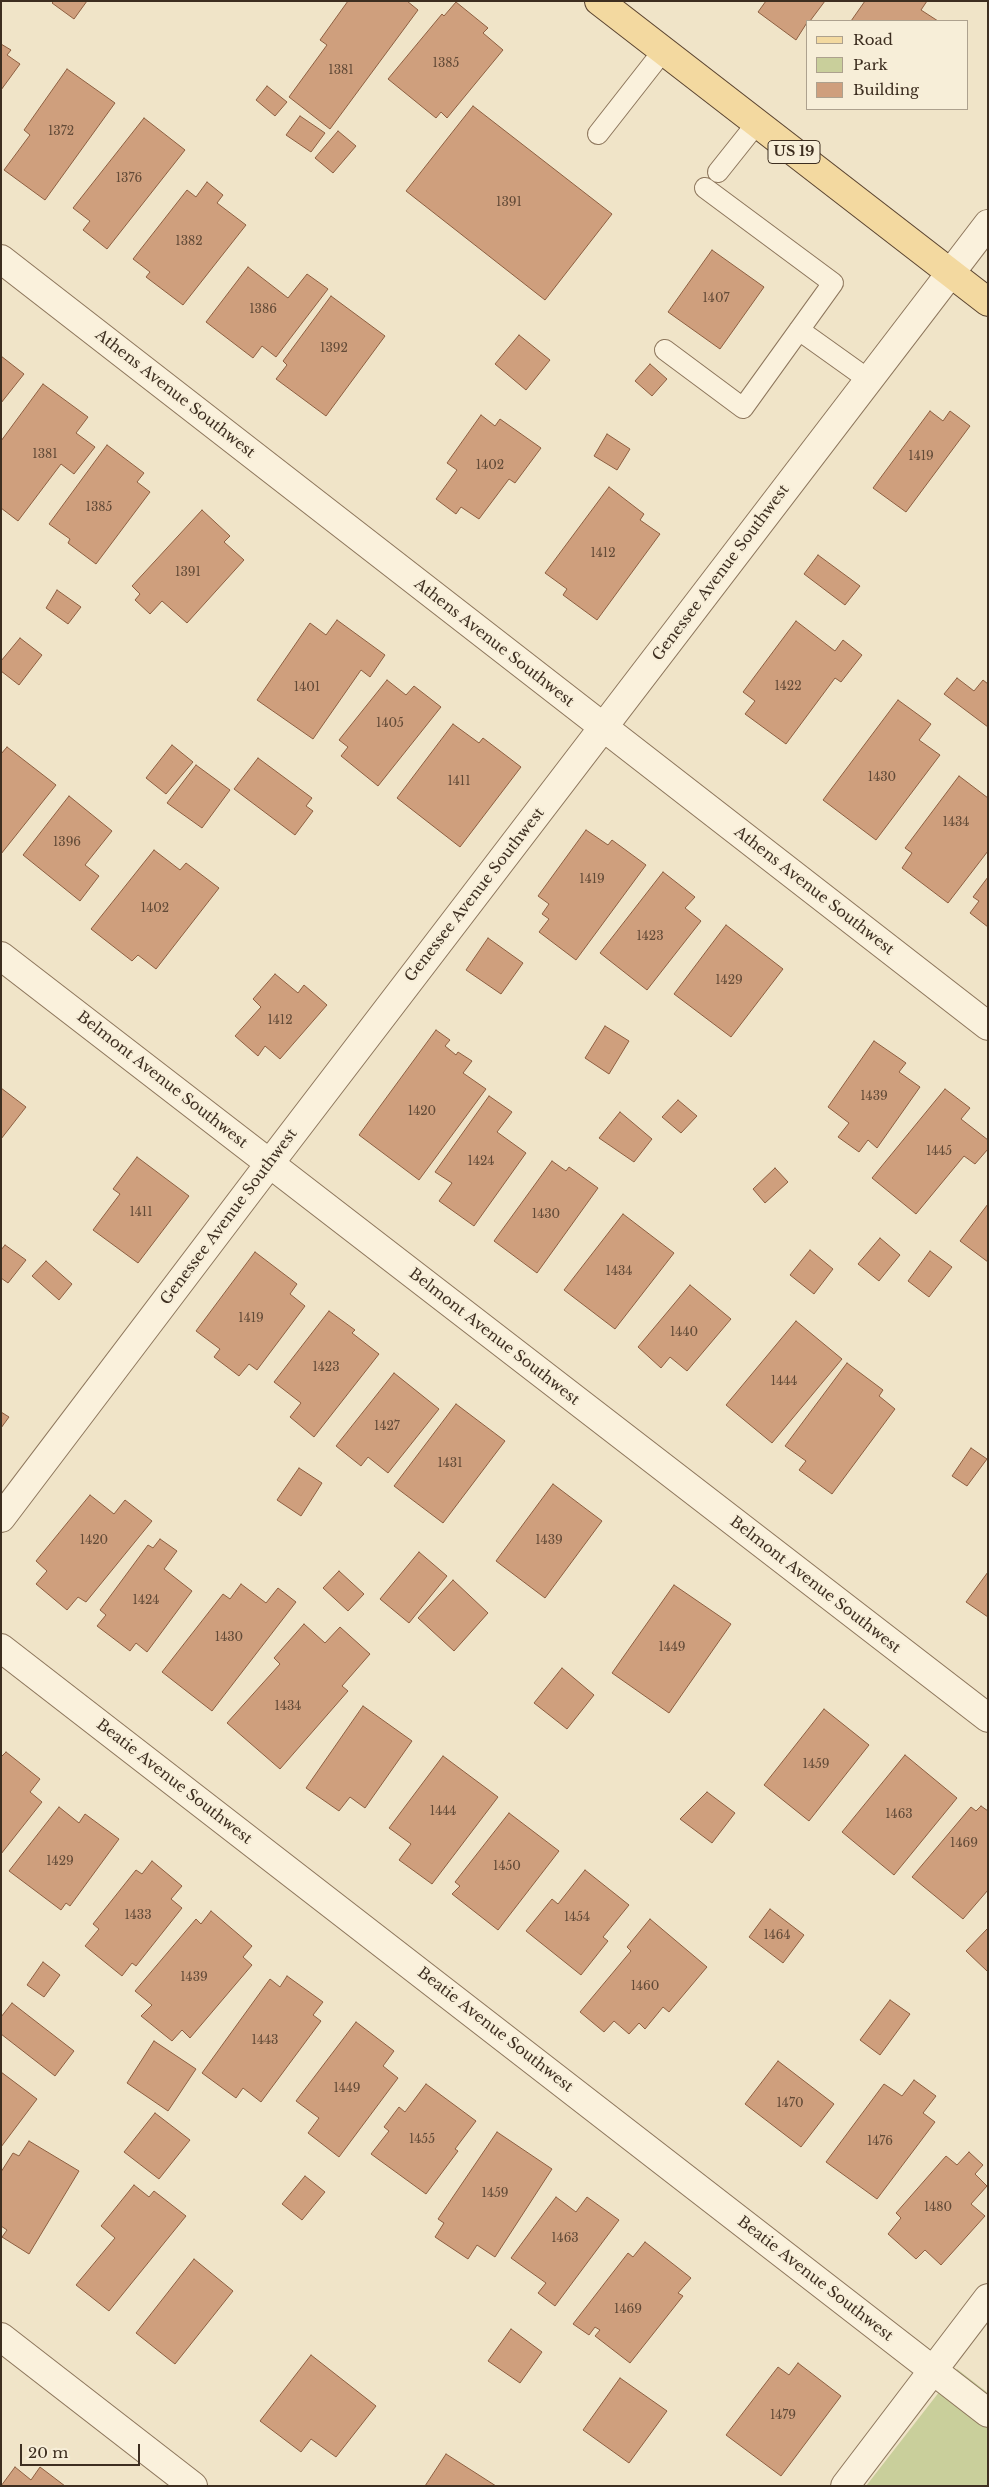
<!DOCTYPE html>
<html>
<head>
<meta charset="utf-8">
<style>
  body { margin:0 }
  #map { position:relative; width:989px; height:2487px; overflow:hidden; background:#f0e4c8; font-family:"Libre Baskerville",serif }
  canvas { display:block }
  .frame { position:absolute; inset:0; border:2px solid #3d2e20; pointer-events:none }
  .legend { position:absolute; left:806px; top:20px; width:162px; height:90px; box-sizing:border-box; background:#f7eed8; border:1px solid #ada18e; margin:0; padding:6px 9px; list-style:none; font-size:15px; color:#3d2e20 }
  .legend li { display:flex; align-items:center; gap:10px; height:25px }
  .legend b { width:25px; border:1px solid #ada18e }
  .scale { position:absolute; left:20px; top:2444px; width:120px; height:22px; box-sizing:border-box; border:2px solid #3d2e20; border-top:0; padding-left:6px; font-size:15px; line-height:18px; white-space:nowrap; color:#3d2e20; -webkit-text-stroke:4px #f7eed8; paint-order:stroke }
</style>
</head>
<body>
<div id="map">
<canvas width="989" height="2487"></canvas>
<div class="frame"></div>
<ul class="legend">
<li><b style="height:6px;background:#f3d9a0"></b>Road</li>
<li><b style="height:14px;background:#c9cf9b"></b>Park</li>
<li><b style="height:14px;background:#cf9f7d"></b>Building</li>
</ul>
<div class="scale">20 m</div>
</div>
<script>
const c = document.querySelector('canvas').getContext('2d');
c.lineJoin = 'round';
function fill(path, color) {
  c.fillStyle = color;
  c.fill(path, 'evenodd');
}
function poly(rows) {
  const path = new Path2D();
  for (const r of rows) {
    path.moveTo(r[0], r[1]);
    for (let i = 2; i < r.length; i += 2) path.lineTo(r[i], r[i + 1]);
  }
  return path;
}
function strokePath(path, color, width, dash) {
  c.strokeStyle = color;
  c.lineWidth = width;
  c.lineCap = dash ? 'butt' : 'round';
  c.setLineDash(dash || []);
  c.stroke(path);
}
function label(font, color, halo, rows, align = 'center') {
  c.font = font + ' "Libre Baskerville",serif';
  c.lineWidth = 4;
  c.setLineDash([]);
  c.textBaseline = 'middle';
  c.strokeStyle = halo;
  c.fillStyle = color;
  for (const [text, x, y, turn = 0] of rows) {
    c.save();
    c.translate(x, y);
    c.rotate((+turn || 0) * Math.PI / 180);
    c.textAlign = isNaN(turn) ? turn : align;
    if (halo) c.strokeText(text, 0, 0);
    c.fillText(text, 0, 0);
    c.restore();
  }
}
const green = poly([
  [957,2369,988,2393,988,2486,866,2486]
]);
const building = poly([
  [54,1,87,1,74,19,52,3,54,1],
  [348,1,407,1,418,10,330,129,289,97,327,45,320,40,348,1],
  [766,1,825,1,810,21,808,21,796,40,758,12,766,1],
  [865,1,927,1,921,10,938,21,851,21,865,1],
  [456,2,488,28,483,33,503,50,447,118,441,112,436,118,388,79,442,14,444,16,456,2],
  [1,44,11,50,7,55,20,64,1,90,1,44],
  [67,69,115,103,45,200,4,170,30,135,24,130,67,69],
  [267,86,287,102,275,116,256,100,267,86],
  [473,106,612,214,545,300,406,191,473,106],
  [300,116,325,133,311,152,286,135,300,116],
  [144,118,185,150,107,249,83,230,90,221,73,208,144,118],
  [338,131,356,146,333,173,315,158,338,131],
  [207,182,223,195,217,203,246,225,183,305,146,277,150,272,133,259,187,190,196,197,207,182],
  [712,250,764,287,720,349,668,312,712,250],
  [248,267,288,298,307,274,328,289,276,357,262,346,253,358,206,322,248,267],
  [331,296,385,336,326,416,276,379,287,365,283,361,331,296],
  [519,335,550,360,526,390,495,364,519,335],
  [1,356,24,374,1,403,1,356],
  [650,364,667,379,652,396,635,381,650,364],
  [43,384,88,417,76,433,95,447,74,474,61,464,18,521,1,508,1,441,43,384],
  [930,411,943,421,950,411,970,426,906,512,873,488,930,411],
  [481,415,495,426,500,419,541,448,515,483,509,479,479,519,461,507,456,514,436,499,457,470,447,463,481,415],
  [607,434,630,449,617,470,594,456,607,434],
  [107,445,144,473,137,482,150,492,96,564,68,543,70,539,49,524,107,445],
  [609,487,644,514,640,520,660,534,597,620,563,595,567,589,545,573,609,487],
  [202,510,230,536,224,542,244,560,187,623,162,601,150,614,135,600,140,594,132,586,202,510],
  [818,555,860,586,845,605,804,574,818,555],
  [57,590,81,607,68,624,46,608,57,590],
  [337,620,385,655,370,677,361,670,313,739,257,700,310,623,326,635,337,620],
  [796,621,835,651,843,640,862,655,841,682,835,678,786,744,745,714,755,701,743,692,796,621],
  [20,638,42,655,19,685,1,671,1,661,20,638],
  [957,678,974,691,983,680,988,684,988,727,944,694,957,678],
  [387,680,406,695,414,686,441,707,378,786,341,756,348,747,339,740,387,680],
  [898,700,931,724,919,740,940,755,876,840,823,800,898,700],
  [453,724,479,743,483,738,521,767,460,847,397,798,453,724],
  [172,745,193,762,166,794,146,778,172,745],
  [7,747,56,785,1,854,1,754,7,747],
  [258,758,312,798,306,806,313,811,295,835,234,789,258,758],
  [196,765,230,790,202,828,167,803,196,765],
  [959,776,988,798,988,851,948,903,902,868,912,853,905,848,959,776],
  [69,796,112,831,85,865,99,876,80,901,23,855,69,796],
  [586,830,608,845,612,840,646,865,576,960,539,932,549,919,542,914,549,904,538,896,586,830],
  [154,850,180,870,186,863,219,888,156,969,138,955,132,961,91,929,154,850],
  [663,872,695,897,685,908,701,921,647,990,600,953,663,872],
  [988,877,988,927,970,913,979,901,973,897,988,877],
  [726,925,783,969,731,1037,674,994,726,925],
  [488,938,523,963,501,994,466,970,488,938],
  [275,974,298,993,304,985,327,1005,280,1059,265,1046,258,1056,235,1036,261,1007,253,999,275,974],
  [605,1026,629,1041,609,1074,585,1058,605,1026],
  [436,1030,450,1040,445,1046,456,1055,458,1052,472,1061,463,1073,486,1089,419,1180,359,1135,436,1030],
  [874,1041,906,1063,899,1072,920,1087,877,1148,868,1140,859,1152,838,1137,849,1123,828,1107,874,1041],
  [1,1088,26,1107,1,1139,1,1088],
  [945,1089,970,1108,961,1119,988,1140,988,1149,975,1164,964,1156,916,1214,872,1178,945,1089],
  [489,1096,512,1112,497,1132,526,1153,474,1226,439,1201,452,1183,435,1172,489,1096],
  [678,1100,697,1116,681,1133,662,1117,678,1100],
  [620,1112,652,1139,634,1162,599,1138,620,1112],
  [137,1157,189,1196,138,1263,93,1230,120,1194,113,1189,137,1157],
  [552,1161,566,1171,569,1167,598,1188,537,1273,494,1241,552,1161],
  [775,1168,788,1182,765,1203,753,1189,775,1168],
  [988,1204,988,1262,960,1241,988,1204],
  [623,1214,674,1253,615,1329,564,1290,623,1214],
  [880,1238,900,1255,879,1281,858,1264,880,1238],
  [5,1245,26,1260,8,1283,1,1278,1,1250,5,1245],
  [810,1250,833,1269,814,1294,790,1275,810,1250],
  [930,1251,952,1267,929,1297,908,1281,930,1251],
  [255,1252,297,1284,290,1294,305,1306,257,1370,249,1364,239,1376,214,1357,220,1349,196,1331,255,1252],
  [46,1261,72,1284,59,1300,32,1276,46,1261],
  [690,1285,731,1319,687,1371,670,1357,661,1368,638,1347,690,1285],
  [329,1311,355,1330,352,1333,379,1354,314,1437,290,1417,301,1403,274,1382,329,1311],
  [796,1321,842,1359,772,1443,726,1405,796,1321],
  [847,1363,883,1390,879,1396,895,1409,832,1494,799,1470,806,1461,785,1446,847,1363],
  [394,1373,439,1409,388,1473,368,1457,361,1466,336,1446,394,1373],
  [456,1404,505,1441,443,1523,394,1486,456,1404],
  [1,1412,9,1417,1,1428,1,1412],
  [971,1448,987,1459,967,1486,952,1476,971,1448],
  [299,1468,322,1483,301,1516,277,1500,299,1468],
  [553,1484,602,1521,545,1598,496,1561,553,1484],
  [90,1495,114,1514,125,1500,152,1521,86,1602,78,1597,67,1610,36,1584,47,1571,36,1561,90,1495],
  [160,1539,177,1551,164,1569,192,1591,147,1652,136,1643,130,1651,97,1626,106,1615,100,1610,148,1545,153,1548,160,1539],
  [419,1552,447,1576,409,1623,380,1599,419,1552],
  [339,1571,364,1594,348,1611,323,1588,339,1571],
  [988,1572,988,1617,966,1602,988,1572],
  [453,1580,488,1613,454,1651,418,1618,453,1580],
  [241,1584,266,1603,278,1588,296,1602,212,1711,162,1672,223,1594,230,1599,241,1584],
  [674,1585,731,1624,669,1713,612,1673,674,1585],
  [304,1624,325,1643,340,1627,370,1654,342,1686,348,1691,280,1769,227,1723,280,1664,274,1658,304,1624],
  [562,1668,594,1695,567,1729,534,1703,562,1668],
  [363,1706,412,1741,365,1808,350,1797,339,1811,306,1788,363,1706],
  [824,1709,869,1745,809,1821,764,1785,824,1709],
  [6,1752,40,1779,30,1792,42,1802,1,1854,1,1757,6,1752],
  [905,1755,957,1798,894,1875,842,1832,905,1755],
  [443,1756,498,1797,432,1884,399,1860,411,1844,389,1828,443,1756],
  [707,1792,735,1813,712,1843,680,1819,707,1792],
  [981,1806,988,1811,988,1890,963,1919,912,1877,971,1807,976,1811,981,1806],
  [59,1807,79,1823,85,1814,119,1839,70,1906,66,1903,61,1910,9,1871,59,1807],
  [509,1813,559,1851,498,1930,452,1894,460,1886,455,1882,509,1813],
  [152,1861,182,1886,171,1899,182,1908,136,1966,132,1963,122,1976,85,1946,99,1929,93,1924,136,1870,142,1874,152,1861],
  [585,1870,629,1905,603,1937,608,1941,581,1975,526,1931,552,1899,558,1904,585,1870],
  [770,1909,804,1935,783,1963,749,1937,770,1909],
  [211,1911,252,1946,243,1957,252,1965,190,2038,182,2030,172,2041,141,2016,152,2005,135,1991,196,1919,201,1924,211,1911],
  [650,1919,707,1967,669,2012,663,2007,645,2029,639,2023,629,2034,614,2021,604,2032,580,2012,631,1951,627,1947,650,1919],
  [988,1928,988,1970,987,1971,966,1951,988,1928],
  [43,1962,60,1975,44,1997,27,1985,43,1962],
  [287,1976,323,2002,313,2015,321,2021,261,2102,243,2088,236,2098,202,2073,270,1979,280,1987,287,1976],
  [890,2000,910,2014,880,2055,860,2040,890,2000],
  [12,2003,74,2051,55,2076,1,2034,1,2017,12,2003],
  [356,2022,394,2051,383,2066,398,2078,339,2157,308,2133,319,2118,296,2101,356,2022],
  [154,2041,196,2069,168,2111,127,2083,154,2041],
  [778,2061,834,2104,801,2147,745,2104,778,2061],
  [1,2072,37,2099,1,2147,1,2072],
  [914,2080,936,2096,923,2113,935,2122,877,2199,826,2162,884,2084,902,2096,914,2080],
  [426,2084,476,2121,455,2149,458,2151,426,2194,371,2154,389,2131,384,2127,399,2107,405,2112,426,2084],
  [155,2113,190,2140,159,2179,124,2152,155,2113],
  [497,2132,552,2169,495,2257,477,2245,468,2259,435,2237,444,2223,438,2219,497,2132],
  [29,2141,79,2171,29,2254,2,2237,7,2230,1,2226,1,2172,13,2153,19,2156,29,2141],
  [969,2152,983,2165,975,2174,987,2186,971,2204,985,2216,941,2265,925,2250,916,2259,888,2234,901,2218,896,2213,946,2156,957,2165,969,2152],
  [305,2176,325,2192,302,2220,282,2204,305,2176],
  [134,2185,149,2197,154,2191,186,2216,109,2311,76,2285,115,2238,101,2226,134,2185],
  [556,2197,576,2212,587,2197,619,2220,555,2306,538,2293,546,2283,511,2258,556,2197],
  [645,2242,691,2278,678,2293,683,2296,630,2363,595,2336,600,2330,595,2327,589,2335,573,2324,628,2253,633,2257,645,2242],
  [194,2259,233,2291,175,2364,136,2333,194,2259],
  [511,2329,542,2352,520,2383,488,2361,511,2329],
  [311,2355,376,2406,336,2457,311,2439,301,2452,260,2421,311,2355],
  [798,2363,841,2396,781,2476,726,2435,778,2367,789,2375,798,2363],
  [620,2378,667,2411,629,2463,583,2430,620,2378],
  [446,2454,496,2486,425,2486,446,2454],
  [15,2467,31,2480,40,2467,65,2486,1,2486,15,2467]
]);
const service = poly([
  [598,134,663,51],
  [718,172,757,123],
  [799,330,869,380],
  [665,350,743,408,833,283,705,188]
]);
const minor = poly([
  [1,259,988,1026],
  [1,956,988,1718],
  [1,1518,270,1163,988,224],
  [1,1648,988,2413],
  [1,2337,193,2486],
  [845,2486,988,2298]
]);
const primary = poly([
  [599,1,988,302]
]);
const numberNames = [
  ["1385",446,64],
  ["1381",341,71],
  ["1372",61,132],
  ["1376",129,179],
  ["1391",509,203],
  ["1382",189,242],
  ["1407",716,299],
  ["1386",263,310],
  ["1392",334,349],
  ["1381",45,455],
  ["1419",921,457],
  ["1402",490,466],
  ["1385",99,508],
  ["1412",603,554],
  ["1391",188,573],
  ["1422",788,687],
  ["1401",307,688],
  ["1405",390,724],
  ["1430",882,778],
  ["1411",459,782],
  ["1434",956,823],
  ["1396",67,843],
  ["1419",592,880],
  ["1402",155,909],
  ["1423",650,937],
  ["1429",729,981],
  ["1412",280,1021],
  ["1439",874,1097],
  ["1420",422,1112],
  ["1445",939,1152],
  ["1424",481,1162],
  ["1411",141,1213],
  ["1430",546,1215],
  ["1434",619,1272],
  ["1419",251,1319],
  ["1440",684,1333],
  ["1423",326,1368],
  ["1444",784,1382],
  ["1427",387,1427],
  ["1431",450,1464],
  ["1420",94,1541],
  ["1439",549,1541],
  ["1424",146,1601],
  ["1430",229,1638],
  ["1449",672,1648],
  ["1434",288,1707],
  ["1459",816,1765],
  ["1444",443,1812],
  ["1463",899,1815],
  ["1469",964,1844],
  ["1429",60,1862],
  ["1450",507,1867],
  ["1433",138,1916],
  ["1454",577,1918],
  ["1464",777,1936],
  ["1439",194,1978],
  ["1460",645,1987],
  ["1443",265,2041],
  ["1449",347,2089],
  ["1470",790,2104],
  ["1455",422,2140],
  ["1476",880,2142],
  ["1459",495,2194],
  ["1480",938,2208],
  ["1463",565,2239],
  ["1469",628,2310],
  ["1479",783,2416]
];
const shields = [
  [794,152,52]
];
const shieldNames = [
  ["US 19",794,152]
];
const streetNames = [
  ["Athens Avenue Southwest",175,394,38],
  ["Genessee Avenue Southwest",721,573,-53],
  ["Athens Avenue Southwest",494,643,38],
  ["Athens Avenue Southwest",814,891,38],
  ["Genessee Avenue Southwest",475,895,-52],
  ["Belmont Avenue Southwest",162,1080,38],
  ["Genessee Avenue Southwest",229,1217,-53],
  ["Belmont Avenue Southwest",494,1337,38],
  ["Belmont Avenue Southwest",815,1585,38],
  ["Beatie Avenue Southwest",174,1782,38],
  ["Beatie Avenue Southwest",495,2030,38],
  ["Beatie Avenue Southwest",815,2279,38]
];
fill(green, '#c9cf9b');
fill(building, '#cf9f7d');
strokePath(building, '#8d5f41', 1);
strokePath(service, '#8d765c', 22);
strokePath(minor, '#8d765c', 30);
strokePath(primary, '#5b4430', 30);
strokePath(service, '#faf1dc', 20);
strokePath(minor, '#faf1dc', 28);
strokePath(primary, '#f3d9a0', 28);
label('12px', '#624a37', null, numberNames);
for (const [x, y, w] of shields) {
  const box = new Path2D();
  box.roundRect(x - w / 2, y - 11.5, w, 23, 4);
  c.fillStyle = '#f7eed8';
  c.fill(box);
  strokePath(box, '#3d2e20', 1);
}
label('bold 14px', '#3d2e20', null, shieldNames);
label('15px', '#3d2e20', '#f7eed8', streetNames);
</script>
</body>
</html>
